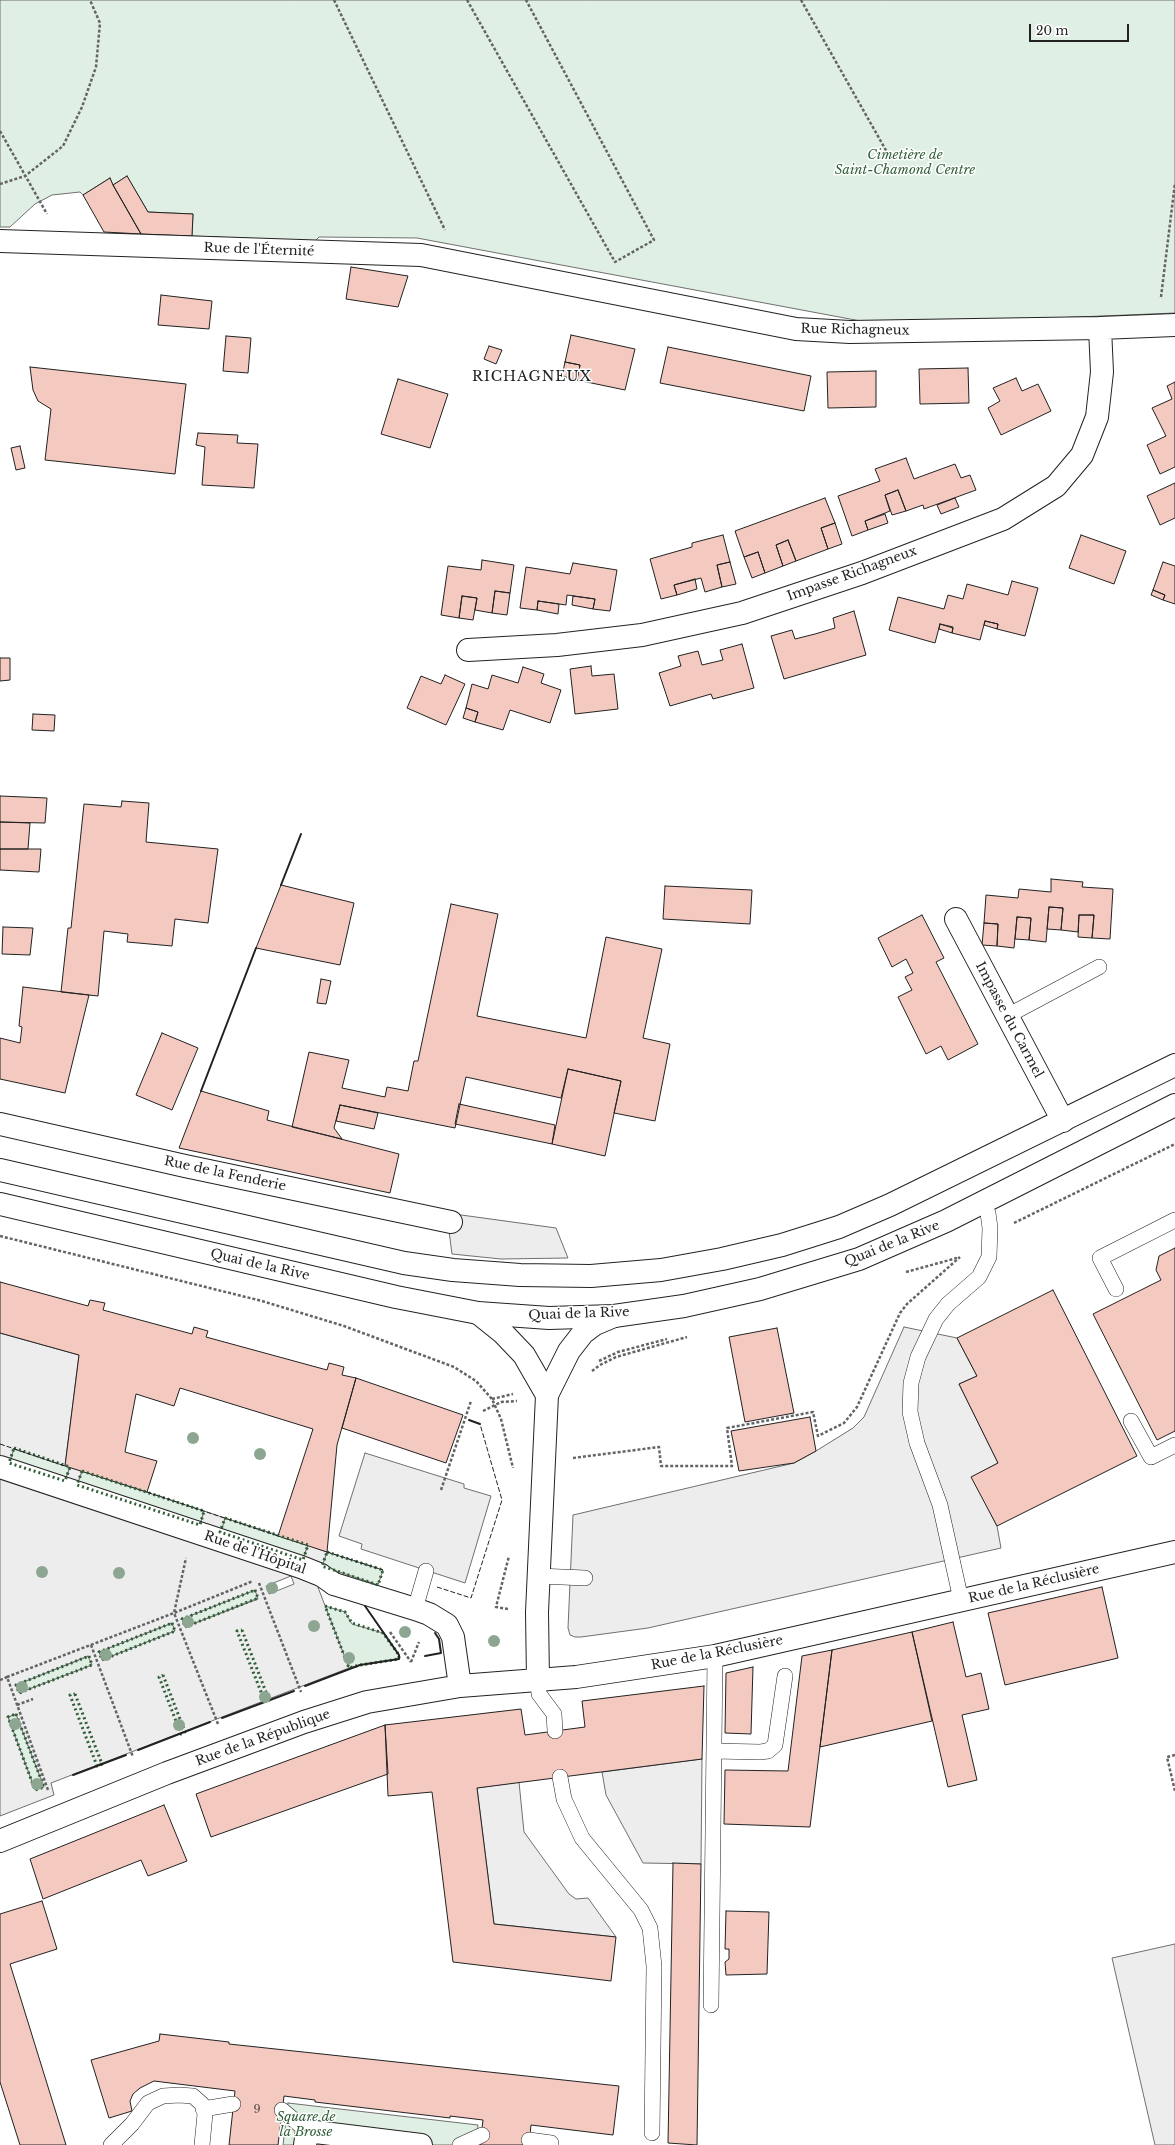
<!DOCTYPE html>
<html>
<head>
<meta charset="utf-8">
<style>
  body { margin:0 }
  #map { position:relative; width:1175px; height:2145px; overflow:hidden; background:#fff; font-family:"Libre Baskerville",serif }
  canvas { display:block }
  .scale { position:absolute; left:1029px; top:24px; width:100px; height:18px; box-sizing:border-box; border:2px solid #222; border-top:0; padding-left:5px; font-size:12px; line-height:14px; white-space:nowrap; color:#222; -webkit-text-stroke:3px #fff; paint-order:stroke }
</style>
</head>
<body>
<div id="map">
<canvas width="1175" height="2145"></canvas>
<div class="scale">20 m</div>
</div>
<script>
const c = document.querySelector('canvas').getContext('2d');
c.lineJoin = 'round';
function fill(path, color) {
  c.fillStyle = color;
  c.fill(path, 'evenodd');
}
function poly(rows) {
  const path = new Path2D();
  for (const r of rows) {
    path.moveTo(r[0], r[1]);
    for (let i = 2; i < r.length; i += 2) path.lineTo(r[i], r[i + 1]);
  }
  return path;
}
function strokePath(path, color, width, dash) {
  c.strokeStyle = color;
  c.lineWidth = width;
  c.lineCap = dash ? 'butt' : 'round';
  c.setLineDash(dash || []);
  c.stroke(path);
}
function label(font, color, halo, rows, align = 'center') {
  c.font = font + ' "Libre Baskerville",serif';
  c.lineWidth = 3;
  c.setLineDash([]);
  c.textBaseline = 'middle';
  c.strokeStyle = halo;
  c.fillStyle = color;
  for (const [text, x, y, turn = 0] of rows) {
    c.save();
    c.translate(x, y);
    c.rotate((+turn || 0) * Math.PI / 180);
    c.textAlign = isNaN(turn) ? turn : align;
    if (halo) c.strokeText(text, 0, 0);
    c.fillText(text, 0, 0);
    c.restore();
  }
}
const green = poly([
  [0,0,1175,0,1175,313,882,325,417,238,319,237,315,241,192,236,193,214,148,212,127,176,113,185,110,178,83,195,80,192,52,195,35,204,10,227,0,227,0,0],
  [14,1448,70,1467,65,1481,9,1463,14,1448],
  [82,1471,204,1511,200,1525,77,1485,82,1471],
  [225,1518,308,1545,303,1560,220,1532,225,1518],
  [327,1552,383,1570,378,1585,322,1566,327,1552],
  [255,1590,258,1598,185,1627,182,1619,255,1590],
  [325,1606,345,1612,352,1624,383,1633,399,1655,399,1659,360,1665,349,1668,325,1606],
  [172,1623,175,1631,102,1660,99,1652,172,1623],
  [89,1656,92,1665,19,1693,16,1685,89,1656],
  [16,1714,44,1787,35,1790,8,1717,16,1714],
  [288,2103,478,2125,476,2145,283,2145,288,2103]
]);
const parking = poly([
  [454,1214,556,1228,568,1258,501,1259,452,1254,449,1231,454,1214],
  [904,1327,957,1338,977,1376,959,1384,998,1463,972,1477,997,1526,1001,1548,648,1628,581,1637,575,1637,570,1635,568,1628,573,1515,794,1463,816,1451,853,1428,864,1417,904,1327],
  [0,1333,79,1355,65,1466,14,1449,9,1463,65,1481,70,1467,82,1471,77,1485,200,1525,204,1511,225,1518,221,1532,303,1559,308,1545,327,1552,322,1566,333,1570,333,1573,314,1577,349,1668,51,1783,54,1795,0,1816,0,1333],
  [291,1576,294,1584,269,1594,266,1586,291,1576],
  [255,1590,258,1599,185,1627,182,1619,255,1590],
  [172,1623,175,1631,102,1660,99,1652,172,1623],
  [88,1656,92,1665,19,1693,16,1685,88,1656],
  [16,1714,44,1787,35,1790,8,1717,16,1714],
  [365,1453,464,1484,464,1488,491,1496,465,1583,361,1549,362,1544,339,1536,365,1453],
  [702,1759,701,1864,643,1863,606,1795,602,1772,702,1759],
  [519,1782,524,1832,569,1894,576,1899,588,1898,616,1937,494,1924,477,1788,519,1782],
  [1175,1944,1175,2145,1155,2145,1112,1958,1175,1944]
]);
const building = poly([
  [127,176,148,212,193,214,192,236,141,234,113,185,127,176],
  [110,178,113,185,141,234,104,232,83,195,110,178],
  [351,267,408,276,398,307,346,299,351,267],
  [161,295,212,301,209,329,158,325,161,295],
  [571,335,635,349,625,390,577,380,580,365,565,362,571,335],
  [226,336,251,338,248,373,223,371,226,336],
  [489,346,502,350,496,364,484,359,489,346],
  [668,347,811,376,804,411,660,383,668,347],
  [565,362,580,365,577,380,562,376,565,362],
  [30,367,186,384,175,474,45,460,51,409,38,401,33,390,30,367],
  [968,368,969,403,920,404,919,369,968,368],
  [876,371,876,407,828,408,827,372,876,371],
  [1016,378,1022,391,1038,384,1051,411,1001,435,988,408,1000,401,993,388,1016,378],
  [398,379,448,394,430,448,381,434,398,379],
  [1175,382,1175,467,1160,474,1147,445,1166,436,1152,408,1172,399,1167,386,1175,382],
  [198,433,238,435,237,443,258,444,254,488,202,485,205,447,196,445,198,433],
  [20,446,25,468,16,470,11,448,20,446],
  [906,458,914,479,955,464,961,478,970,475,976,490,924,509,923,505,906,511,898,490,885,495,890,511,865,521,868,530,852,536,838,496,880,481,875,469,906,458],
  [1175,483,1175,518,1160,525,1147,496,1175,483],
  [898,490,906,511,892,515,885,495,898,490],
  [825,498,835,523,821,528,828,549,796,561,788,540,776,545,783,566,765,573,758,552,744,557,735,531,825,498],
  [955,498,959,507,941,514,937,505,955,498],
  [885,514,888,523,868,530,865,521,885,514],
  [835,523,842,544,828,549,821,528,835,523],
  [723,535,730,562,717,565,722,587,705,592,701,578,674,585,677,595,661,599,650,559,692,547,692,543,723,535],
  [1081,535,1126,551,1114,584,1069,568,1081,535],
  [788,540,796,561,783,566,776,545,788,540],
  [758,552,765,573,752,578,744,557,758,552],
  [482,560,514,565,510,593,495,591,492,613,475,610,477,598,462,596,459,618,441,615,448,566,481,570,482,560],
  [730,562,736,584,722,587,717,565,730,562],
  [1163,562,1175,566,1175,604,1163,600,1165,595,1153,590,1163,562],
  [573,563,617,570,610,611,593,609,595,599,567,595,566,605,538,601,537,610,520,608,526,567,570,574,573,563],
  [695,579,697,589,677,595,674,585,695,579],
  [1012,581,1038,588,1025,636,997,629,998,624,985,621,980,640,952,633,953,627,940,624,935,643,889,630,898,597,944,609,948,595,963,599,967,584,1008,595,1012,581],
  [1153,590,1165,595,1163,600,1151,595,1153,590],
  [495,591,510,593,507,615,492,613,495,591],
  [462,596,477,598,473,620,459,618,462,596],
  [573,596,595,599,593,609,572,605,573,596],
  [538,601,559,604,558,614,537,610,538,601],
  [854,611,866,655,784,679,771,636,792,630,795,639,815,634,835,628,833,618,854,611],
  [985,621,998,624,997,629,984,625,985,621],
  [940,624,953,628,952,633,939,629,940,624],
  [742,644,754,688,713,699,711,694,670,706,659,673,681,666,678,656,698,651,702,665,723,660,720,650,742,644],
  [0,658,10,658,10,680,0,681,0,658],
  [591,666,592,676,614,674,618,709,575,714,570,669,591,666],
  [523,667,544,674,541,683,561,690,550,723,510,710,503,730,475,722,478,712,466,708,472,684,488,689,492,675,518,683,523,667],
  [445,675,465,684,446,725,407,708,421,676,441,684,445,675],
  [466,708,478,712,475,722,463,718,466,708],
  [33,714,55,715,54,731,32,730,33,714],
  [0,796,47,798,45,823,0,822,0,796],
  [122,801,149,803,146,842,218,849,208,923,175,919,172,946,127,942,128,934,104,931,98,996,61,992,68,928,71,928,84,804,121,807,122,801],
  [0,822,30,823,28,849,0,849,0,822],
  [0,849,41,849,39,872,0,870,0,849],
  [1051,879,1083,882,1082,887,1113,889,1110,939,1092,938,1094,915,1079,915,1078,932,1061,930,1063,908,1049,907,1046,942,1029,940,1031,918,1017,917,1014,948,997,946,998,924,984,923,986,895,1018,898,1019,889,1051,892,1051,879],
  [281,885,354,903,340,965,256,948,281,885],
  [665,886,752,890,750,924,663,919,665,886],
  [451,904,498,914,477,1016,586,1038,606,937,662,949,643,1038,670,1044,655,1121,614,1113,621,1081,568,1069,561,1098,466,1077,455,1128,340,1105,334,1128,342,1139,292,1127,309,1052,349,1060,342,1088,385,1097,387,1087,408,1091,414,1061,418,1061,451,904],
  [1049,907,1063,908,1061,930,1047,929,1049,907],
  [922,915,944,958,936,962,978,1044,948,1060,941,1046,926,1054,898,997,912,990,905,977,913,973,906,959,892,967,878,938,922,915],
  [1079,915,1094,915,1092,938,1078,937,1079,915],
  [1017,917,1031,918,1029,940,1015,939,1017,917],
  [984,923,998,924,997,946,982,945,984,923],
  [3,927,33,928,30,955,2,954,3,927],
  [321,979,331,981,326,1004,317,1003,321,979],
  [23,987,89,995,65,1093,0,1079,0,1038,20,1043,22,1027,19,1026,23,987],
  [162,1033,198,1048,172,1110,136,1095,162,1033],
  [568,1069,621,1081,605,1156,552,1144,568,1069],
  [201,1091,269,1111,267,1120,399,1154,390,1193,179,1148,201,1091],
  [459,1104,555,1125,552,1144,455,1124,459,1104],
  [340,1105,378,1113,374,1129,336,1121,340,1105],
  [1175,1248,1175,1431,1157,1440,1093,1314,1161,1280,1156,1270,1159,1256,1175,1248],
  [0,1282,88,1306,90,1300,105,1303,103,1310,192,1334,194,1327,208,1331,206,1337,327,1370,329,1363,344,1367,342,1375,356,1378,337,1445,327,1552,278,1536,313,1429,180,1388,174,1406,136,1394,125,1452,157,1461,147,1492,65,1466,79,1355,0,1333,0,1282],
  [1053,1290,1137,1456,997,1526,971,1477,998,1463,959,1384,977,1376,957,1338,1053,1290],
  [777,1328,794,1413,745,1422,729,1337,777,1328],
  [356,1378,463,1415,446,1463,342,1428,356,1378],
  [810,1417,816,1451,794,1463,739,1471,731,1431,810,1417],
  [1102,1587,1118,1658,1005,1685,988,1613,1102,1587],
  [953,1622,966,1677,981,1673,989,1709,962,1715,977,1780,948,1787,912,1632,953,1622],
  [912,1632,932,1721,820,1747,832,1650,912,1632],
  [832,1650,810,1827,724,1824,725,1770,788,1771,802,1656,832,1650],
  [753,1667,751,1734,725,1733,726,1673,753,1667],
  [704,1686,702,1759,477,1788,494,1924,616,1937,611,1981,453,1962,432,1792,388,1796,385,1725,521,1709,525,1735,585,1727,582,1701,704,1686],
  [385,1725,388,1774,211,1837,196,1794,385,1725],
  [164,1805,187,1861,148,1876,141,1860,43,1899,30,1859,164,1805],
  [673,1863,701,1864,697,2145,668,2143,673,1863],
  [42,1901,57,1949,10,1964,66,2145,20,2145,0,2082,0,1914,42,1901],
  [726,1911,769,1912,767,1974,726,1975,725,1962,729,1959,729,1949,725,1949,726,1911],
  [160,2034,229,2042,229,2044,619,2086,613,2135,531,2125,529,2145,480,2145,483,2120,450,2116,450,2118,315,2102,315,2100,284,2096,278,2145,229,2145,235,2091,154,2081,140,2088,133,2094,130,2101,132,2111,109,2118,91,2060,159,2041,160,2034]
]);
const path = poly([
  [334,0,445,230],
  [467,0,615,262,654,240,526,0],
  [801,0,892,161],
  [0,131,47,214],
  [0,184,25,176,63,146,82,107,96,67,100,23,90,0],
  [1161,297,1175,183],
  [1014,1223,1175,1144],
  [0,1236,262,1301,344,1326,454,1367,476,1381,492,1399,501,1419,513,1468],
  [906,1272,957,1258],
  [599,1361,618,1352,667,1339],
  [592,1371,600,1365,616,1357,687,1337],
  [492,1399,513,1394],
  [483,1411,501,1402,517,1401],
  [573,1458,659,1447,661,1466,732,1466,727,1428,813,1412,818,1436,844,1423,857,1407,900,1313,907,1304,960,1257],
  [441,1490,471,1401],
  [259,1583,301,1692],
  [508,1609,496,1607,509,1556],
  [390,1632,411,1662],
  [91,1645,133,1757],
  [411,1662,419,1642],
  [0,1680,7,1677],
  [17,1705,33,1699],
  [218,1724,174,1613,253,1581],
  [1175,1755,1167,1757,1175,1791],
  [48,1790,7,1677,174,1613,186,1558]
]);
const service = poly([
  [1007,1016,1099,967],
  [1116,1289,1100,1258,1175,1220],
  [1131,1421,1151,1457,1175,1445],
  [539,1576,585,1578],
  [961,1600,940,1505,917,1443,910,1412,911,1383,918,1357,936,1319,948,1304,979,1277,989,1257,990,1228,988,1213,982,1202],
  [415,1609,426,1571],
  [538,1681,539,1694,554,1714,555,1731],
  [714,1751,760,1752,768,1751,775,1745,785,1676],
  [560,1777,564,1799,582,1838,641,1910,650,1928,654,1966,652,2133],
  [711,2005,715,1656],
  [203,2109,233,2104],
  [282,2110,307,2131],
  [529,2140,551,2143,551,2145],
  [111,2145,132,2124,148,2103,163,2096,179,2095,193,2096,202,2104,205,2114,202,2145],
  [460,2145,482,2135]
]);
const pedestrian = poly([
  [0,1467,301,1567,321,1575,334,1584]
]);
const minor = poly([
  [0,241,421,255,796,329,850,332,1100,328,1175,325],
  [468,650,557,645,642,635,742,613,862,573,1003,519,1056,486,1082,455,1097,417,1102,372,1100,328],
  [956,919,1063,1121],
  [0,1124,185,1166,451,1222],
  [478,1313,503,1333,524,1355,547,1395],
  [334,1584,415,1609,429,1614,447,1625,453,1637,460,1686],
  [538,1681,537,1612,547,1395,569,1351,583,1333,595,1324,614,1316],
  [0,1841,167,1773,304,1722,367,1702,460,1686,576,1677,715,1656,1175,1552],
  [305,2145,307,2131,421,2145]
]);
const primary = poly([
  [0,1170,404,1263,453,1270,520,1275,591,1276,661,1270,722,1259,782,1245,839,1227,890,1205,1175,1065],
  [0,1204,396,1297,478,1313,549,1318,614,1316,684,1306,760,1289,859,1259,946,1221,1175,1105]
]);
const hedge = poly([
  [14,1448,70,1467,65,1481,9,1463,14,1448],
  [82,1471,204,1511,200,1525,77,1485,82,1471],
  [225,1518,308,1545,303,1560,220,1532,225,1518],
  [327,1552,383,1570,378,1585,322,1566,327,1552],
  [255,1590,258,1598,185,1627,182,1619,255,1590],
  [325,1606,345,1612,352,1623,383,1633,399,1655,399,1659,360,1665,349,1668,325,1606],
  [172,1623,175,1631,102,1660,99,1652,172,1623],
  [242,1630,269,1700,265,1702,237,1631,242,1630],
  [89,1656,92,1665,19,1693,16,1685,89,1656],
  [163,1675,185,1732,181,1734,159,1677,163,1675],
  [75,1694,102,1764,97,1766,70,1695,75,1694],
  [16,1714,44,1787,35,1790,8,1717,16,1714]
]);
const fence = poly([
  [0,1444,65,1466],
  [147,1492,278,1536],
  [327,1552,383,1570],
  [437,1587,471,1598,502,1500,480,1424]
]);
const wall = poly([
  [281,885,301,834],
  [201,1091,256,948],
  [469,1420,480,1424],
  [425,1656,441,1653,439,1639,435,1633],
  [305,1686,360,1665,399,1659,399,1655,365,1606],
  [222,1718,294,1691],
  [138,1750,210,1722],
  [73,1775,126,1755]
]);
const trees = [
  [193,1438],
  [260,1454],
  [42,1572],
  [119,1573],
  [272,1588],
  [188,1622],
  [314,1626],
  [405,1632],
  [494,1641],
  [106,1655],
  [349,1658],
  [22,1687],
  [265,1697],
  [15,1724],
  [179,1725],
  [37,1784]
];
const numberNames = [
  ["9",257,2110]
];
const parkNames = [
  ["Cimetière de",905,155],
  ["Saint-Chamond Centre",905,170],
  ["Square de",306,2117],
  ["la Brosse",306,2132]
];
const streetNames = [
  ["Rue de l'Éternité",259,250,2],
  ["Rue Richagneux",855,330,1],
  ["Impasse Richagneux",852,574,-20],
  ["Impasse du Carmel",1009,1020,62],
  ["Rue de la Fenderie",225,1174,12],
  ["Quai de la Rive",892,1244,-22],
  ["Quai de la Rive",260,1265,13],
  ["Quai de la Rive",579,1314,-2],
  ["Rue de l'Hôpital",255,1553,19],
  ["Rue de la Réclusière",1034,1584,-13],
  ["Rue de la Réclusière",717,1653,-11],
  ["Rue de la République",263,1738,-20]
];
const neighbourhoodNames = [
  ["RICHAGNEUX",532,377]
];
fill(green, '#e0efe3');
strokePath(green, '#6f6f6f', 1);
fill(parking, '#ededed');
strokePath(parking, '#6f6f6f', 1);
fill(building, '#f3c9c0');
strokePath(building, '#222', 1);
strokePath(service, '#222', 16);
strokePath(pedestrian, '#222', 24);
strokePath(minor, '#222', 24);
strokePath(primary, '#222', 24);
strokePath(path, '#646464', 2.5, [3, 2]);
strokePath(service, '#fff', 15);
strokePath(pedestrian, '#fff', 22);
strokePath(minor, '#fff', 22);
strokePath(primary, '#fff', 22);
strokePath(hedge, '#2f5e38', 3, [2, 3]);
strokePath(fence, '#222', 1, [5, 2]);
strokePath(wall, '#222', 2);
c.fillStyle = '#8da692';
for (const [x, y] of trees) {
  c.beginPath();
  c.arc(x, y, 6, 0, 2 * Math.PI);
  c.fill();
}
label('11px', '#564c4a', null, numberNames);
label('italic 13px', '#2f5e38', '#fff', parkNames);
label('13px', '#222', '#fff', streetNames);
c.letterSpacing = '1px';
label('14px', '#222', '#fff', neighbourhoodNames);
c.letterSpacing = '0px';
</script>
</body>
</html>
